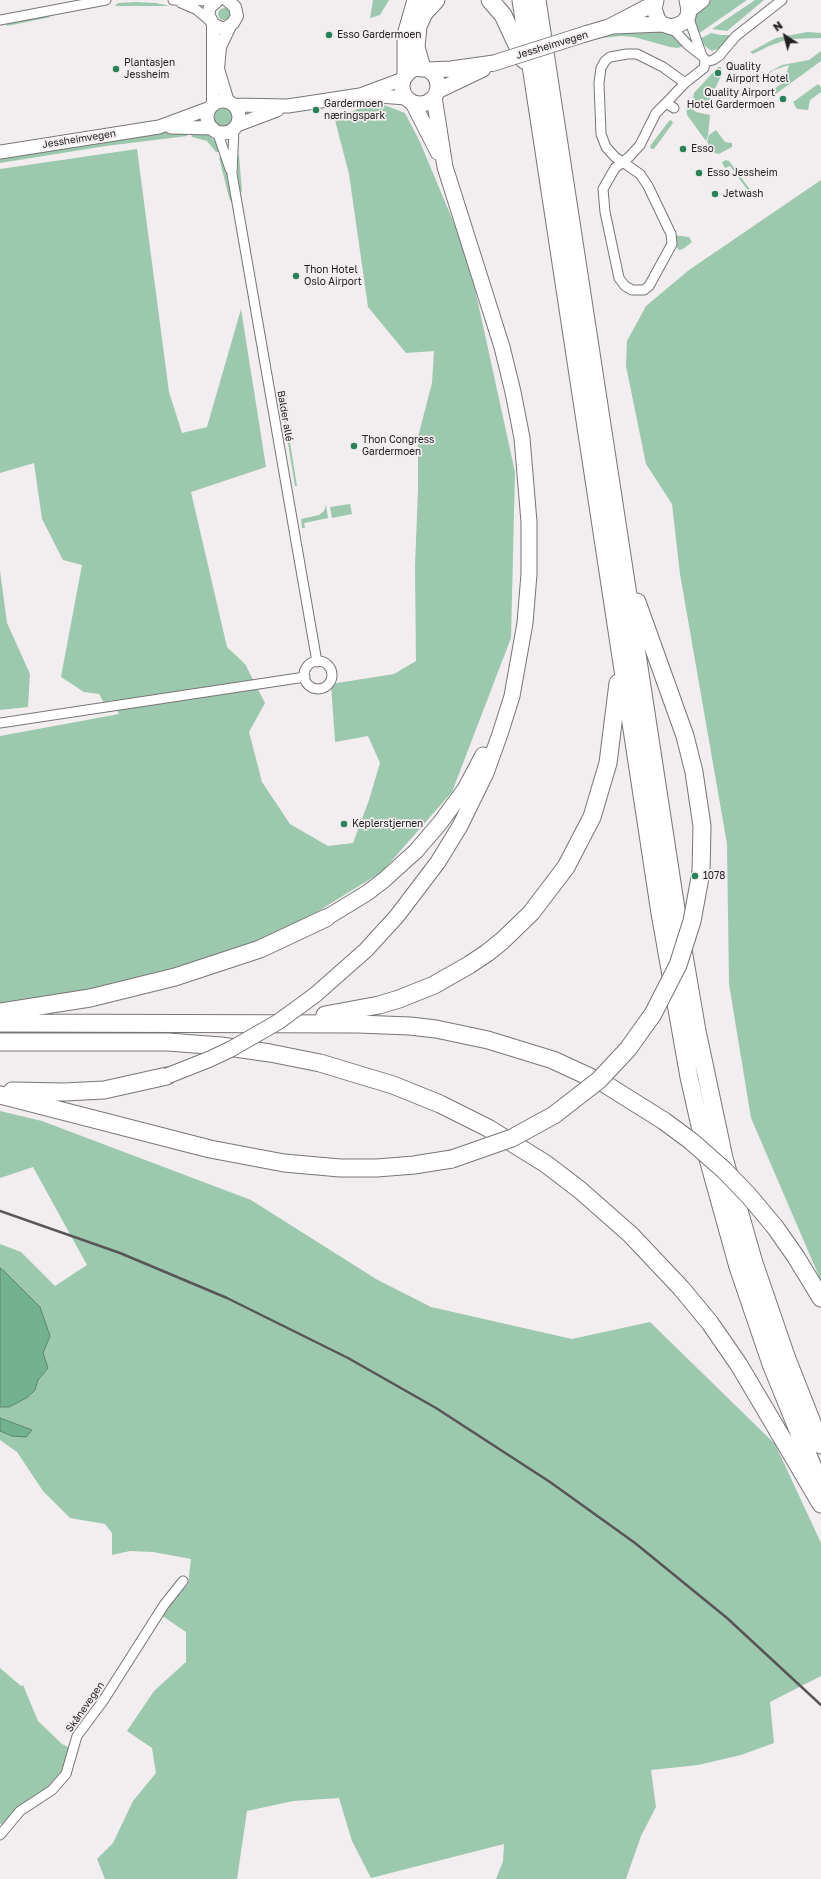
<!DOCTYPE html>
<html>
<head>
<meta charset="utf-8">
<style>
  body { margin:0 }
  #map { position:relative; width:821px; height:1879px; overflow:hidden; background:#f2edee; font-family:"Golos Text",sans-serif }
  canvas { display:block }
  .north { position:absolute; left:765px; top:16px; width:40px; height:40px; -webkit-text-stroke:3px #f2edee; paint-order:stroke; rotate:324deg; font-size:11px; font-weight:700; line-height:16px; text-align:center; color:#222021 }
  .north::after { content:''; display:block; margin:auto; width:14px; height:18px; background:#222021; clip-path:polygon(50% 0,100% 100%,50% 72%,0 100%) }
</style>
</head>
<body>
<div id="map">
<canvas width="821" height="1879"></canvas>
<div class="north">N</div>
</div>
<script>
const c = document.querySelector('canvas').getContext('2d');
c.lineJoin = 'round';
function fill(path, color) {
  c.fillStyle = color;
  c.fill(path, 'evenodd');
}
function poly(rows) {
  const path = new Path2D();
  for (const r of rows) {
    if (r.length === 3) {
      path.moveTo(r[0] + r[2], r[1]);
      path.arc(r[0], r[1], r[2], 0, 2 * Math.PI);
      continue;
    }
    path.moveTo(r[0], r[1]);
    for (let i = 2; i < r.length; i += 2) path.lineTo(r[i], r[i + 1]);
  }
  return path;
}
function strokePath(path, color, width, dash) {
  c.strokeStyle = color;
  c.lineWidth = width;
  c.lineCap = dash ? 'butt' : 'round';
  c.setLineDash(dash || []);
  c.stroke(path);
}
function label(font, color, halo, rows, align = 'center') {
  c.font = font + ' "Golos Text",sans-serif';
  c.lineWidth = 3.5;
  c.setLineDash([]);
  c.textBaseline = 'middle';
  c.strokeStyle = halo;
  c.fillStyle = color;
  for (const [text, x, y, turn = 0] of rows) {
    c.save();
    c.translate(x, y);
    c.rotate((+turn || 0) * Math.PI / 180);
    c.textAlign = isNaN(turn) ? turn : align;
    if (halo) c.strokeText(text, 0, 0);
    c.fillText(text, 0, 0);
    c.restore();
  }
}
const green = poly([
  [373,0,389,0,380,15,370,18],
  [710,0,747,0,698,34,693,20,700,8],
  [755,0,764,0,727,31,712,29],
  [136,2,156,3,170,6,115,6,118,3],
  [224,14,6],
  [48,16,51,17,7,26,6,24],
  [623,30,656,30,670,34,684,46,677,48,670,47,634,37,621,36,593,39],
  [807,32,821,33,821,38,789,39,769,46,753,54,750,52,776,38],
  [711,33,720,35,731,35,720,48,712,51,706,47,700,39],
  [821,51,821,61,773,96,770,92,784,82,789,65,774,70,761,79,760,77,782,65,809,60],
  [718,67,721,67,721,76,708,103,703,106,697,105,693,98,694,93],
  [818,84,821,87,821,92,810,100,808,110,797,109,793,102],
  [374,101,405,113,420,142,468,257,515,472,511,638,452,792,387,866,388,868,278,936,133,985,0,1009,0,736,119,714,111,700,104,703,99,694,84,692,61,677,82,565,63,560,42,519,34,463,0,473,0,169,137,149,169,392,182,433,207,427,241,309,266,467,191,492,227,647,245,664,265,703,249,732,262,782,290,824,328,846,353,843,369,800,380,763,368,736,335,742,331,684,394,674,416,661,415,566,418,490,418,437,432,383,434,351,406,353,368,307,349,174,335,120],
  [686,103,696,112,710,115,708,136,706,141,687,115],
  [223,117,9],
  [671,120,673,123,654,149,651,149,650,146,669,121],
  [716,130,725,142,732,143,732,147,719,154,715,153,707,142,709,135],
  [190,131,209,135,215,141,220,152,216,152,207,141,192,137],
  [168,132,187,132,187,136,106,146,0,163,0,157],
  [237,154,239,155,242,192,239,190,238,180],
  [222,157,229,180,232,199,230,201,219,158],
  [725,160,729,161,754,195,752,196,730,166,725,168,722,163],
  [821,180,821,1281,751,1118,729,984,727,844,680,574,672,504,646,464,626,366,627,341,646,306,689,270],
  [672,235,689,237,692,242,683,249,679,250,670,237],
  [282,407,287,407,290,410,285,411,297,486,295,486],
  [350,504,352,514,332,518,330,507],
  [326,505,328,518,304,523,305,528,302,528,301,519,319,515,324,511],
  [0,571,7,623,30,674,28,707,0,710],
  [0,1111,42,1121,251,1200,376,1279,431,1307,572,1339,650,1322,775,1444,821,1543,821,1676,770,1702,774,1743,741,1755,698,1765,651,1770,656,1807,641,1836,626,1879,496,1879,503,1861,504,1844,371,1878,352,1841,339,1798,293,1801,247,1811,237,1879,105,1879,97,1859,113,1843,133,1801,156,1773,152,1748,127,1731,154,1691,186,1662,186,1632,161,1615,188,1584,191,1559,153,1552,130,1551,112,1555,112,1533,105,1524,70,1518,43,1491,17,1452,0,1440,0,1431,12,1436,31,1430,0,1418,0,1407,35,1390,38,1380,48,1368,43,1353,50,1336,4,1271,0,1268,0,1244,21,1252,55,1286,87,1265,33,1167,0,1178],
  [0,1668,21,1686,23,1685,38,1721,62,1744,72,1749,59,1784,4,1828,0,1823]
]);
const water = poly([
  [0,1268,4,1271,40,1307,50,1336,43,1353,48,1368,38,1380,35,1390,28,1397,9,1407,0,1407,0,1268],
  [0,1418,32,1430,26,1437,12,1436,0,1431,0,1418]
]);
const minor = poly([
  [173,0,215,1],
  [181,3,197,10,210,21],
  [0,20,106,0],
  [671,27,688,45,702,56,688,16],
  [705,62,713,60,719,56,736,36,782,0],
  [666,103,656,113,640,145,630,156,623,162,615,168,603,189,605,212,619,278,625,286,632,290,644,290,649,286,672,244,671,234,648,186,640,174,634,170,623,162,615,157,606,147,601,134,599,83,601,68,605,61,610,57,627,54,637,54,663,67,685,83],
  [674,108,666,103,685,83,704,68,705,62,704,58],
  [234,128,232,174,317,662],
  [217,131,230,169],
  [318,675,14],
  [0,723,305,677],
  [0,1835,20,1811,52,1790,66,1774,77,1736,103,1701,164,1605,183,1581]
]);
const tertiary = poly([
  [218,0,210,7,208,14,213,24,221,28,226,28,233,23,237,16,235,7,227,0],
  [228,102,218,69,220,47,230,26],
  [213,105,213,24]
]);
const secondary = poly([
  [366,95,406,98],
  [223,117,16],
  [234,105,288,106,360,95,403,79],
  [237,125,277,110],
  [171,127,212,128],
  [0,152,159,127,210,108]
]);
const primary = poly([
  [689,10,702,0]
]);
const trunk = poly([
  [656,0,654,9,658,20,662,24,671,27,678,25,684,22,688,16,689,10,687,0],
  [614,26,662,24],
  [585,34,609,27,655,3],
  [420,86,18],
  [428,70,451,69,494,63],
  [437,91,483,69],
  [413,103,438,152],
  [326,918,367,893,384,880,416,851,440,823,465,789,483,755],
  [315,995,366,950,397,916,438,862,460,826,486,773,500,734,512,696,525,623,529,574,529,522,522,438,513,392,502,347,445,167,434,97]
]);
const motorway = poly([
  [490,0,503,15,524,60],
  [521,0,660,913,689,1077,705,1148,738,1267,771,1364,821,1487],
  [537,0,676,909,697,1031,724,1158,754,1263,787,1359,821,1445],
  [422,68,416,47,418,26,424,13,436,0],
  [406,74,406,35,416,0],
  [637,602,685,736,694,772,702,826,701,872],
  [0,1012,90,998,175,977,260,949,326,918],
  [325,1015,379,1005,399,999,434,985,469,965,487,953,502,941,531,913,566,867,592,817,608,763,618,683],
  [0,1023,358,1024,410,1026,436,1029,488,1040,553,1060,605,1084,664,1121],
  [0,1042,168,1042,221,1046,270,1053,320,1063,393,1085,440,1104,488,1128,546,1164,580,1190,631,1235,681,1288,710,1323,739,1365,821,1504],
  [12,1091,64,1092,104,1090,167,1076],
  [0,1095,210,1149,284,1163,340,1168,377,1168,414,1165,452,1159],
  [775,1227,796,1257,821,1298]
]);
const rail = poly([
  [0,1211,120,1253,227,1298,348,1358,436,1408,550,1482,635,1543,727,1618,821,1705]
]);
const trunkBridge = poly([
  [494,63,585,34],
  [167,1076,210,1059,231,1049,278,1022,315,995]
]);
const motorwayBridge = poly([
  [664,1121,691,1141,724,1170,749,1196,775,1227],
  [452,1159,512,1138,554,1115,599,1080,628,1049,653,1014,678,965,692,921,701,872]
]);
const markers = [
  [329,35,4,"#288258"],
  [116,69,4,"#288258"],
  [718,73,4,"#288258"],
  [783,99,4,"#288258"],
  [316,110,4,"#288258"],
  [683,149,4,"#288258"],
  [699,173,4,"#288258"],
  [715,194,4,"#288258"],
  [296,276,4,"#288258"],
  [354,446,4,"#288258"],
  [344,824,4,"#288258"],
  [695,876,4,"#288258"]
];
const poiNames = [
  ["Esso Gardermoen",337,35],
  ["Plantasjen",124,63],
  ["Jessheim",124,75],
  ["Quality",726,67],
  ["Airport Hotel",726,79],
  ["Quality Airport",775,93,"right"],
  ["Hotel Gardermoen",775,105,"right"],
  ["Gardermoen",324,104],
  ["næringspark",324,116],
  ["Esso",691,149],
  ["Esso Jessheim",707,173],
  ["Jetwash",723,194],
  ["Thon Hotel",304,270],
  ["Oslo Airport",304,282],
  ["Thon Congress",362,440],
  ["Gardermoen",362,452],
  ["Keplerstjernen",352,824],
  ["1078",703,876]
];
const streetNames = [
  ["Jessheimvegen",552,45,-17],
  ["Jessheimvegen",79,139,-9],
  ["Balder allé",285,416,80],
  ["Skånevegen",85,1707,-55]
];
fill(green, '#9cc8ae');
fill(water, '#72b28e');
strokePath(water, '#5a866d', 1);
strokePath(minor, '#797576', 11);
strokePath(tertiary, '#797576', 14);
strokePath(secondary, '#797576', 15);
strokePath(primary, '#797576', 17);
strokePath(trunk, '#797576', 17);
strokePath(motorway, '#797576', 19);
strokePath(minor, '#fff', 9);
strokePath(tertiary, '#fff', 12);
strokePath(secondary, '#fff', 13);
strokePath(primary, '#fff', 15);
strokePath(trunk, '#fff', 15);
strokePath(motorway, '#fff', 17);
strokePath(rail, '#575556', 2.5);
strokePath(trunkBridge, '#797576', 17, []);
strokePath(motorwayBridge, '#797576', 19, []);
strokePath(trunkBridge, '#fff', 15);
strokePath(motorwayBridge, '#fff', 17);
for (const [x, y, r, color] of markers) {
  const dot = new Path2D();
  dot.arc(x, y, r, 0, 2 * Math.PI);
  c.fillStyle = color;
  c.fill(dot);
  strokePath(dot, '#f2edee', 1.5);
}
label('10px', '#222021', '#f2edee', poiNames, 'left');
label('10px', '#222021', '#f2edee', streetNames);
</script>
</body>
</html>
